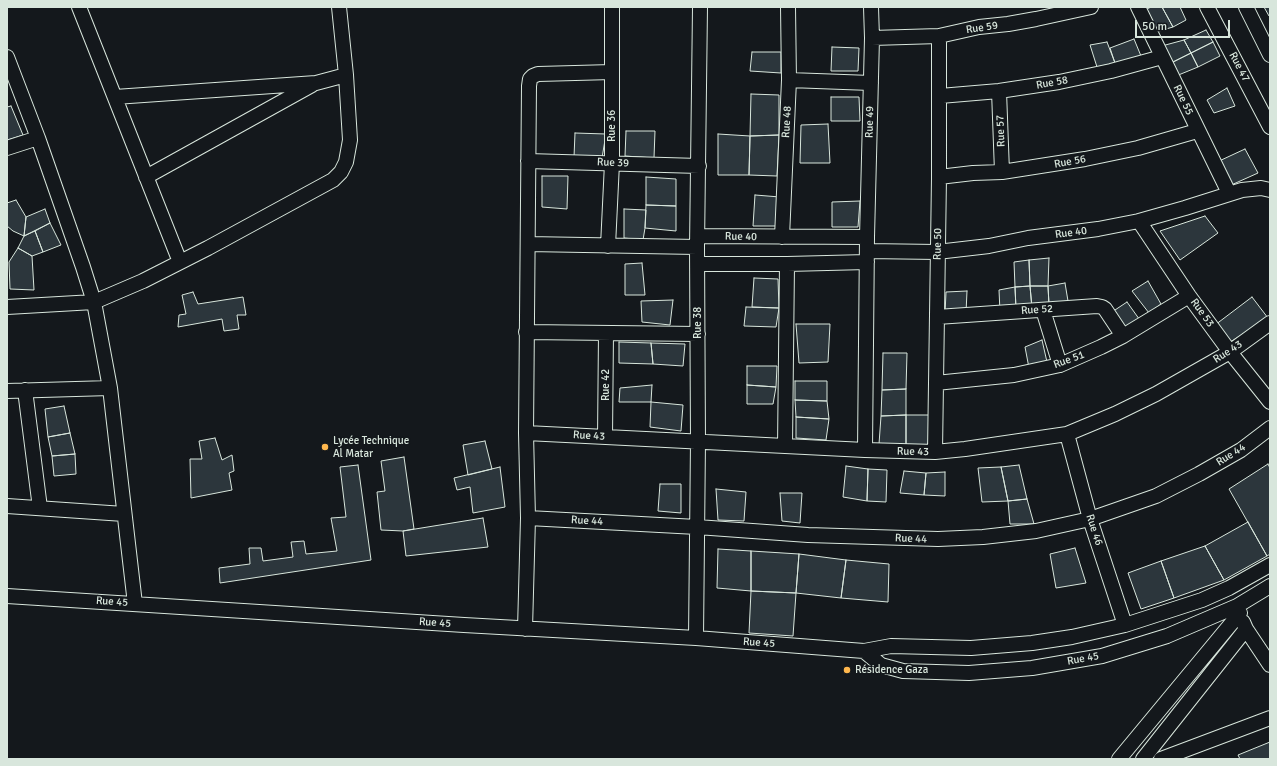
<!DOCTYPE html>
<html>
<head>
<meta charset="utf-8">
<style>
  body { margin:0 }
  #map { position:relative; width:1277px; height:766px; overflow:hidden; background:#14181c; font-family:Signika,sans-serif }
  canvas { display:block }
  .frame { position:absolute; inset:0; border:8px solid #d8e6dc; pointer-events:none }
  .scale { position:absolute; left:1135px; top:20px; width:95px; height:18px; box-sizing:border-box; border:2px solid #d8e6dc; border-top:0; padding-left:5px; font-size:12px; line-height:14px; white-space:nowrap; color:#d8e6dc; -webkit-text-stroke:3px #14181c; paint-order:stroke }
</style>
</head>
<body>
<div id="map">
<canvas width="1277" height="766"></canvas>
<div class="frame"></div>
<div class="scale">50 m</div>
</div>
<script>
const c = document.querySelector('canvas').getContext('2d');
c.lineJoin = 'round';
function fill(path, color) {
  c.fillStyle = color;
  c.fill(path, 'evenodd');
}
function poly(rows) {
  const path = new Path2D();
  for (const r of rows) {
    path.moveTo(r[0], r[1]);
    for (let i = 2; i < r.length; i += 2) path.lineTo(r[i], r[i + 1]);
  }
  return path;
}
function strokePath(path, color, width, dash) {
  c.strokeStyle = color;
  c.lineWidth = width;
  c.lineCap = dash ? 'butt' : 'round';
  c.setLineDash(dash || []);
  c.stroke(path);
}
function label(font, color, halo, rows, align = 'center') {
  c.font = font + ' Signika,sans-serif';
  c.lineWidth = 3;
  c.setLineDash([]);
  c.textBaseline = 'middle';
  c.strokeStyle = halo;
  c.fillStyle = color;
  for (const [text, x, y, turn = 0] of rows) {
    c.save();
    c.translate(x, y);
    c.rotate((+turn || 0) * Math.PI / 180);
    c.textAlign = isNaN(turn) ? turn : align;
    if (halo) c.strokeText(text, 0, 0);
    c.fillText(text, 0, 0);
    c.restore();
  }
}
const building = poly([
  [1151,7,1162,7,1173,27,1152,33,1143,11,1151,7],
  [1162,7,1180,7,1186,20,1173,27,1162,7],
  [1264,7,1270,7,1270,15,1269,16,1264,7],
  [1206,30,1213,42,1191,53,1184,40,1206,30],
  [1134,39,1141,56,1115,63,1110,48,1134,39],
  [1184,40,1191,53,1169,64,1158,47,1184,40],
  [1107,42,1115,63,1097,67,1090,45,1107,42],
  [1213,42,1220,56,1198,67,1191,53,1213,42],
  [832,47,859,48,858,71,831,71,832,47],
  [752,52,781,52,781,73,750,71,752,52],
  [1191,53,1198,67,1176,76,1169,64,1191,53],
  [1227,88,1235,106,1214,113,1207,100,1227,88],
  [751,94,779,95,779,135,750,136,751,94],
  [831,97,859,97,860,121,831,121,831,97],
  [11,106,23,135,7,140,7,107,11,106],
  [828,124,830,163,800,163,801,125,828,124],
  [626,131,655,131,654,158,625,156,626,131],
  [575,133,606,134,602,158,574,157,575,133],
  [718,134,750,136,749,175,718,175,718,134],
  [779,135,777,176,749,175,750,136,779,135],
  [1245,149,1258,173,1229,186,1217,162,1245,149],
  [542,176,568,176,567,209,542,207,542,176],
  [646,177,676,179,676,206,646,205,646,177],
  [755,195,780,197,778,226,753,226,755,195],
  [16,200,26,217,24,236,13,231,7,226,7,203,16,200],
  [860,201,858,227,832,227,832,202,860,201],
  [646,205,676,206,676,231,645,228,646,205],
  [45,209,50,223,24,236,26,217,45,209],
  [624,209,646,210,645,228,643,240,624,238,624,209],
  [1205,216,1218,233,1180,260,1160,231,1205,216],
  [50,223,61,245,43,252,35,231,50,223],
  [35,231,43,252,32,256,18,248,24,236,35,231],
  [18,248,32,256,34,290,10,289,9,262,18,248],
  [1049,258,1048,286,1030,286,1029,260,1049,258],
  [1029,260,1030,286,1015,287,1014,262,1029,260],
  [642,263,645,295,625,295,625,264,642,263],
  [754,278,778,279,779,308,752,307,754,278],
  [1148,281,1161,304,1149,313,1132,291,1148,281],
  [1065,283,1068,301,1049,305,1048,286,1065,283],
  [1030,286,1032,308,1016,309,1015,287,1030,286],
  [1030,286,1048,286,1049,305,1032,308,1030,286],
  [1015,287,1016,309,1000,312,999,290,1015,287],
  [967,291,966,313,945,314,946,292,967,291],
  [193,292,198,304,243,297,246,315,237,315,239,329,224,331,222,319,178,327,179,315,186,314,182,295,193,292],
  [1252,297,1268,318,1227,344,1215,325,1252,297],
  [673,300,670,325,642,322,641,301,673,300],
  [1127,302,1142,323,1127,331,1109,314,1127,302],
  [746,307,779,308,776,327,744,326,746,307],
  [796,324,830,324,828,362,799,363,796,324],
  [1042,340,1047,362,1029,368,1025,347,1042,340],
  [619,342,651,343,653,364,619,363,619,342],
  [651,343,685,344,683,366,653,364,651,343],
  [883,353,907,353,906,389,882,390,883,353],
  [747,366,777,366,776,387,747,385,747,366],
  [795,381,827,381,827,401,795,400,795,381],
  [652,385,651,402,619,402,620,388,652,385],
  [747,385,776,387,773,404,747,404,747,385],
  [906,389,906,415,881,416,882,390,906,389],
  [795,400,827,401,829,419,796,417,795,400],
  [651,402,683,405,681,431,650,427,651,402],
  [64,406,70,433,48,437,45,409,64,406],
  [906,415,931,415,928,445,906,445,906,415],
  [906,415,906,445,879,444,881,416,906,415],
  [796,417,829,419,826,440,796,438,796,417],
  [70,433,75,454,52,456,48,437,70,433],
  [215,438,222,460,232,455,234,471,229,473,232,490,191,498,190,459,202,459,199,441,215,438],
  [485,441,492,469,468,475,463,445,485,441],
  [75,454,76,474,54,476,52,456,75,454],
  [404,457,414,529,403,531,381,530,377,492,385,491,381,461,404,457],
  [1268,464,1270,468,1270,554,1267,556,1229,489,1268,464],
  [358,465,371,560,220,583,219,568,250,564,249,548,261,548,263,561,293,557,291,542,304,541,306,554,337,551,331,518,346,517,340,467,358,465],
  [1019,465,1027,499,1008,501,1001,467,1019,465],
  [846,466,868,469,867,501,843,497,846,466],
  [500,467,505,507,473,513,470,487,457,490,454,478,500,467],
  [1001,467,1008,501,982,502,978,468,1001,467],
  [868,469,887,470,886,502,867,501,868,469],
  [904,471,926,473,924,495,900,493,904,471],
  [945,472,945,496,924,495,926,473,945,472],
  [660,484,681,484,681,513,658,511,660,484],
  [716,489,746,492,744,521,718,520,716,489],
  [780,493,802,493,800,523,782,521,780,493],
  [1027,499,1034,524,1010,524,1008,501,1027,499],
  [483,518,488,547,406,556,403,531,483,518],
  [1248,522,1267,556,1224,580,1205,546,1248,522],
  [1205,546,1224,580,1174,598,1161,561,1205,546],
  [1075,548,1086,583,1056,588,1050,554,1075,548],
  [718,549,751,551,751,591,717,588,718,549],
  [751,551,799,554,796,593,751,591,751,551],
  [799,554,846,560,841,598,796,593,799,554],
  [846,560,889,564,888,602,841,598,846,560],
  [1161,561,1174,598,1141,609,1128,573,1161,561],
  [751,591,796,593,793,636,749,633,751,591],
  [1270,742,1270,759,1240,759,1238,755,1270,742]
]);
const minor = poly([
  [79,7,180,262],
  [1138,7,1229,193],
  [1207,7,1270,127],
  [1246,7,1270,55],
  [872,38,939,36,979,27,1008,24,1036,19,1091,7],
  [7,57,38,138,83,267,94,302,110,388,135,604],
  [789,80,871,83],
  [999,91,1002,172],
  [940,96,999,91,1059,82,1111,71,1162,57],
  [115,97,316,83,346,75],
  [7,148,38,138],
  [528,161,699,166],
  [146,177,312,85],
  [939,177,973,173,1002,172,1085,159,1138,148,1197,131],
  [1139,221,1189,296,1230,352,1270,402],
  [698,236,867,237],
  [782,237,789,80,788,7],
  [528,244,697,247],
  [608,246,612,163,612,7],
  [867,251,937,252,989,246,1028,238,1098,229,1139,221,1185,208,1242,190,1261,188,1270,190],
  [698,264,787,264,867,262],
  [7,307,94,302,143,281,208,248,333,180,341,172,346,162,350,140,346,75,339,7],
  [1043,310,1060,365],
  [937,317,1097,306,1102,307,1105,309,1123,336],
  [526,332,698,334],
  [936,383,1014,375,1060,365,1101,347,1123,336,1189,296],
  [25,390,40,508],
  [7,391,110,388],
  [526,433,865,450,935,452,965,449,1067,434,1115,414,1156,394,1230,352,1270,323],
  [1067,434,1090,519,1125,625],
  [605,437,606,333],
  [785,446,787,264],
  [865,450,867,237,872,38,871,7],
  [935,452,939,177,939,36],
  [7,506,124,514],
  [528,518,697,527,808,535,938,539,983,537,1036,531,1090,519,1156,496,1199,474,1241,450,1270,428],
  [7,596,464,625,696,638,864,651,891,646,971,648,1032,643,1072,637,1125,625,1202,600,1229,588,1270,565],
  [1243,622,1246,629,1270,665],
  [525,629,528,518,526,433,529,86,530,79,533,76,538,74,612,72],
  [696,638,698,441,697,247,700,7],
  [864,651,881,665,903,671,969,673,1032,668,1102,656,1167,636,1237,606,1270,586],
  [1119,759,1240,613],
  [1143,759,1246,629],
  [1161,759,1270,718]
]);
const markers = [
  [325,447,4,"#ffb74d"],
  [847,670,4,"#ffb74d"]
];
const streetNames = [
  ["Rue 59",982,28,-9],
  ["Rue 47",1239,67,62],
  ["Rue 58",1052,83,-10],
  ["Rue 55",1183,100,64],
  ["Rue 48",787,122,-87],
  ["Rue 49",870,122,-89],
  ["Rue 36",612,126,-90],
  ["Rue 57",1001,131,-92],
  ["Rue 56",1070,162,-10],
  ["Rue 39",613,163,2],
  ["Rue 40",1071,233,-8],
  ["Rue 40",741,237,1],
  ["Rue 50",938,244,-89],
  ["Rue 52",1037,310,-4],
  ["Rue 53",1202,313,54],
  ["Rue 38",698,323,-90],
  ["Rue 43",1228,352,-33],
  ["Rue 51",1069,360,-20],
  ["Rue 42",606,385,-90],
  ["Rue 43",589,436,3],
  ["Rue 43",913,452,1],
  ["Rue 44",1231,455,-32],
  ["Rue 44",587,521,3],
  ["Rue 46",1094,530,72],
  ["Rue 44",911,539,2],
  ["Rue 45",112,602,4],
  ["Rue 45",435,623,4],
  ["Rue 45",759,643,4],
  ["Rue 45",1083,659,-10]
];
const poiNames = [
  ["Lycée Technique",333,441],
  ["Al Matar",333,454],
  ["Résidence Gaza",855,670]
];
fill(building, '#2c363c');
strokePath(building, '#d8e6dc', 1);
strokePath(minor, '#d8e6dc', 16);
strokePath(minor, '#14181c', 14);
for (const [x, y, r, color] of markers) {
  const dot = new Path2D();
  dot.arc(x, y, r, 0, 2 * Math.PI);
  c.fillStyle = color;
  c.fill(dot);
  strokePath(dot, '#14181c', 1.5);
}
label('11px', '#d8e6dc', '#14181c', streetNames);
label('11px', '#d8e6dc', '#14181c', poiNames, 'left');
</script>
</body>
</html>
